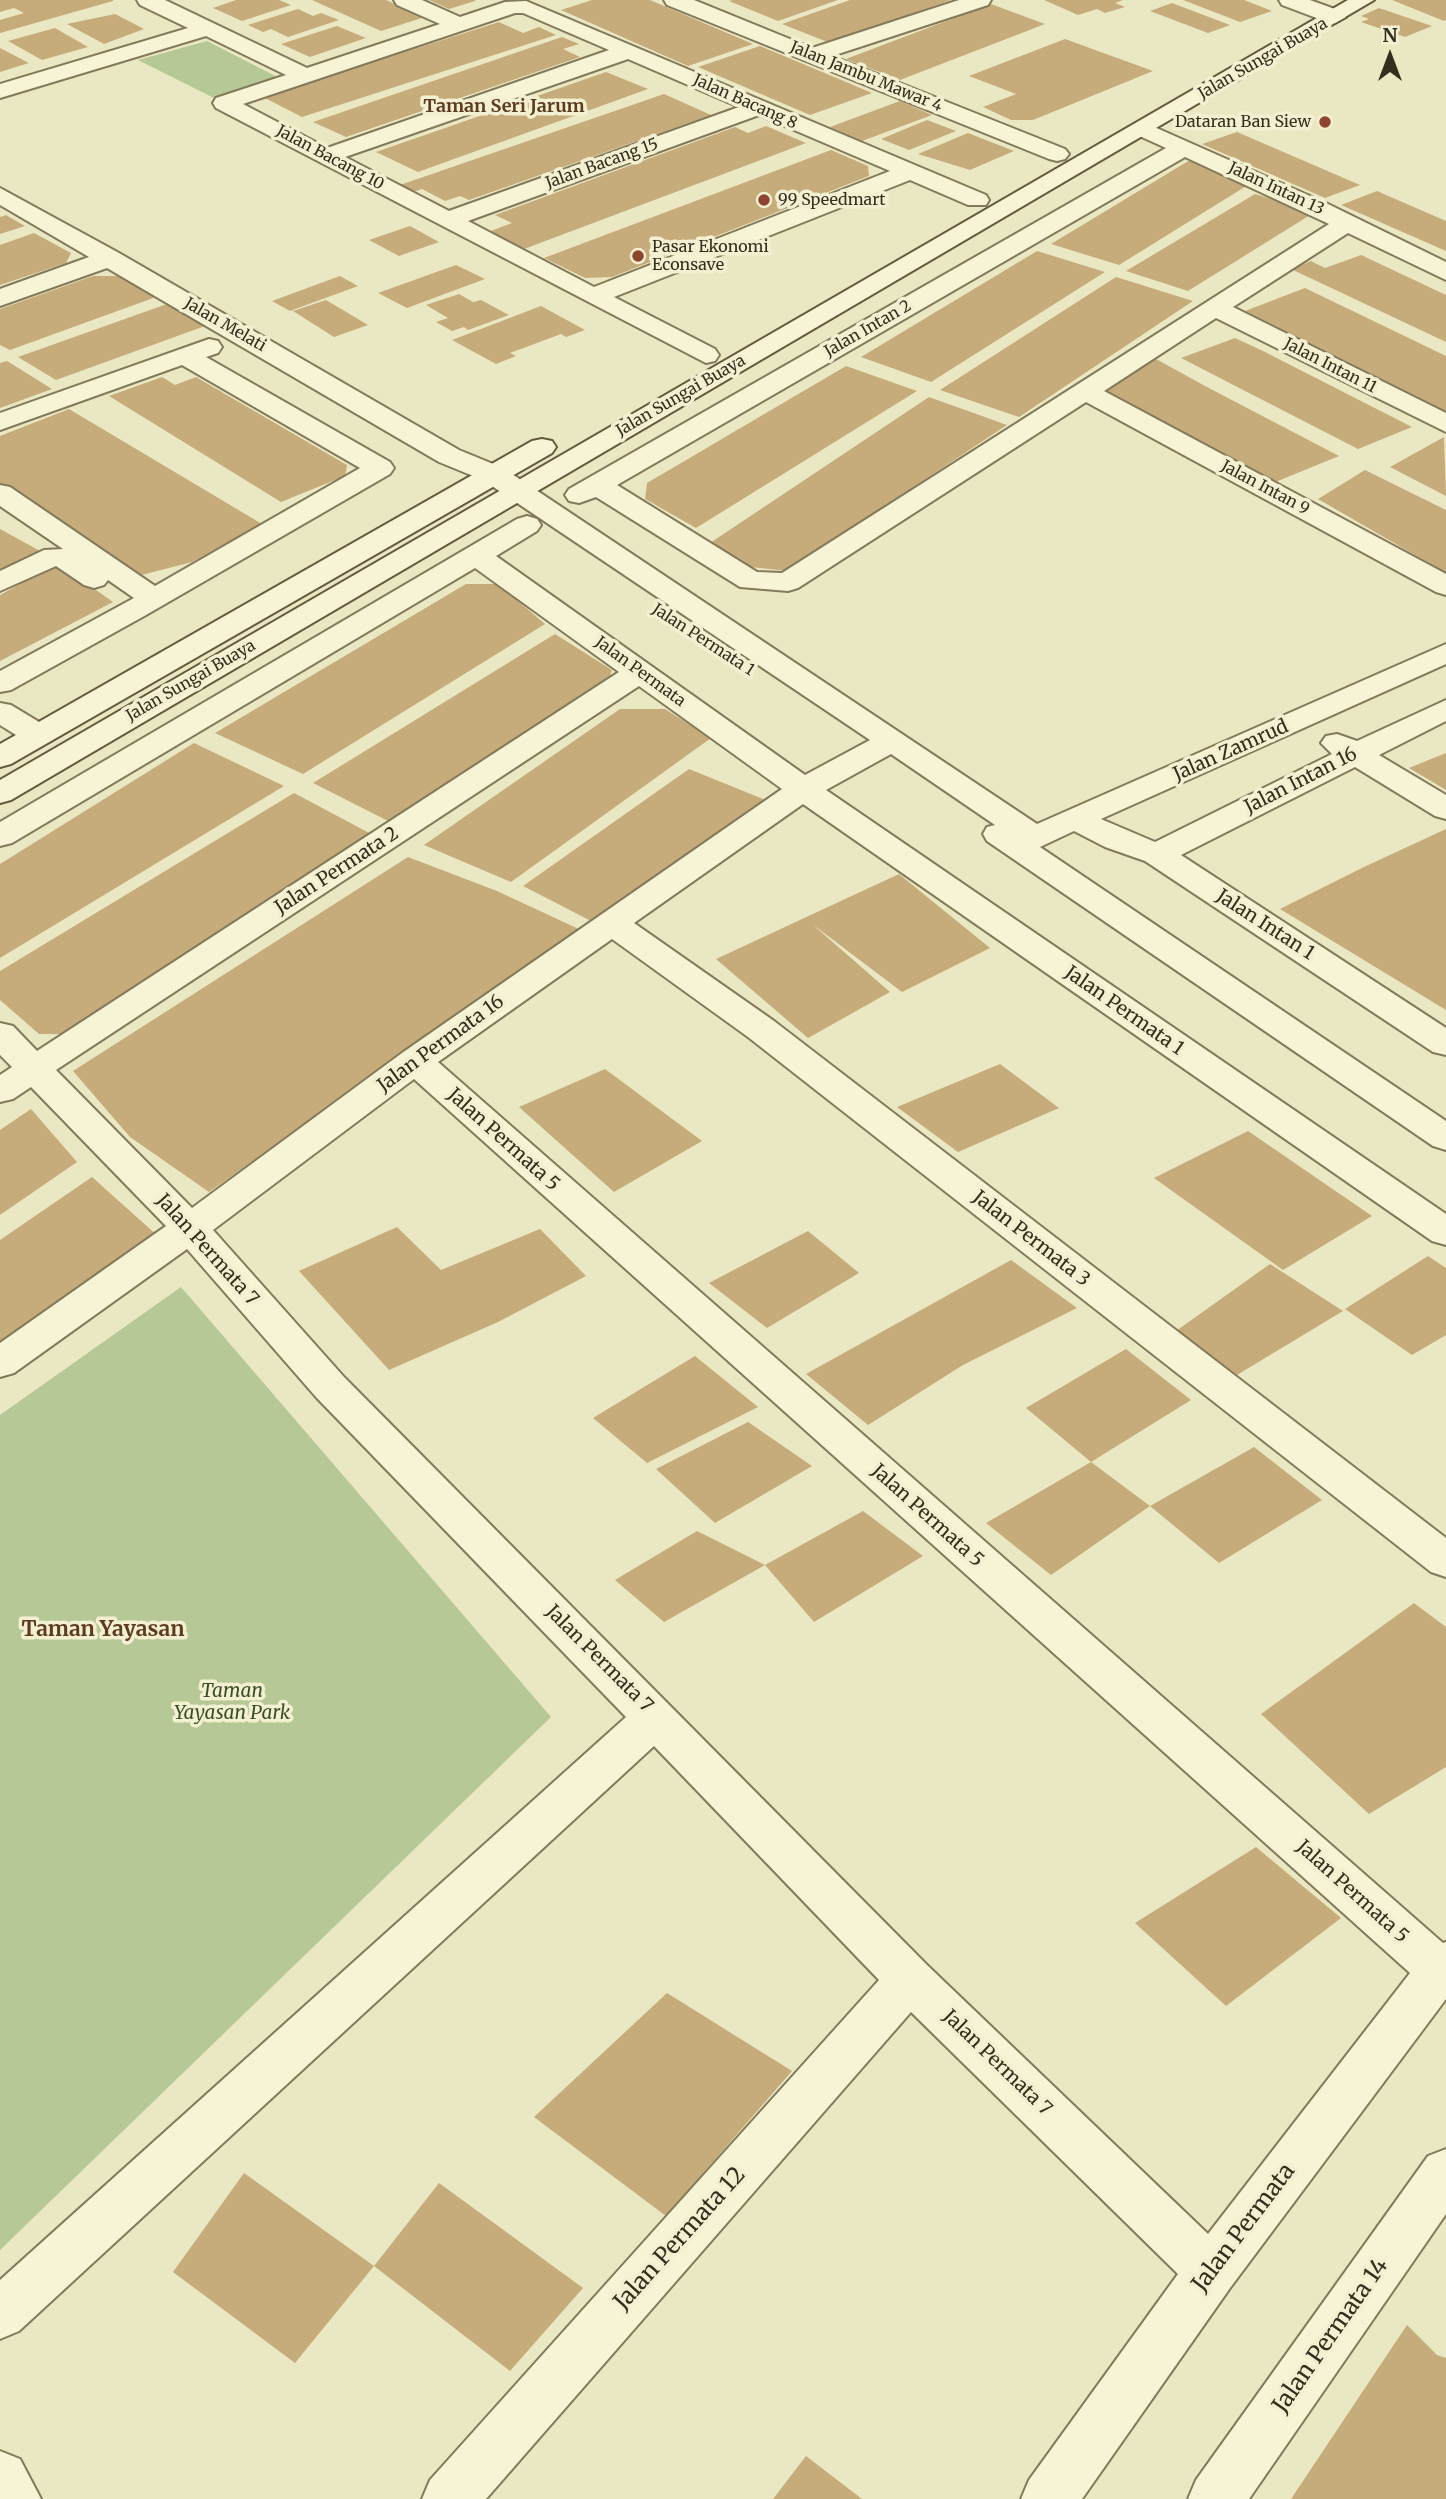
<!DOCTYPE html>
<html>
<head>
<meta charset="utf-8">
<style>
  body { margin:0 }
  #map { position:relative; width:1446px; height:2499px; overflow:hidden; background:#eae8c2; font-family:Merriweather,serif }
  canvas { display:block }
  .north { position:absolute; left:1355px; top:21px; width:70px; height:70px; -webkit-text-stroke:5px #f3f0d1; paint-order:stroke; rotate:0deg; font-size:19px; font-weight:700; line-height:28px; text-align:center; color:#342e1e }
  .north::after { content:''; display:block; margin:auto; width:24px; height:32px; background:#342e1e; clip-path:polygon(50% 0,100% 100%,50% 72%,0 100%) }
</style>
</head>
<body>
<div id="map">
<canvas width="1446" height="2499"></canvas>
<div class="north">N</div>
</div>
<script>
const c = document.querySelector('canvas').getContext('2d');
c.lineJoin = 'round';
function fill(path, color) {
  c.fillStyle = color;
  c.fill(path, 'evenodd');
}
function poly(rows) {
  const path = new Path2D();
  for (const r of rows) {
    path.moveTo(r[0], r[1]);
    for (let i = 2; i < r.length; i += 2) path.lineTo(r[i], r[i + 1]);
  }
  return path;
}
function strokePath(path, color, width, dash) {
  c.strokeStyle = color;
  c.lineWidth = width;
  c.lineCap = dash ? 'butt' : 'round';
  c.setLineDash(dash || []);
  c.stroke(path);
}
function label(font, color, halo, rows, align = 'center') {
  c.font = font + ' Merriweather,serif';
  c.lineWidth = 7;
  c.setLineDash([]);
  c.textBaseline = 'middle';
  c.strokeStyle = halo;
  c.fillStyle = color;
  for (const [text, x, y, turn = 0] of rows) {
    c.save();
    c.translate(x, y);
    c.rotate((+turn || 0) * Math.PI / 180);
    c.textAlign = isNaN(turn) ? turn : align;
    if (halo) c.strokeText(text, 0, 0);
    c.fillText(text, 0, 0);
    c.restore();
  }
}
const green = poly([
  [207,41,287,82,224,103,138,60],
  [181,1287,551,1717,0,2250,0,1415]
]);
const building = poly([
  [0,0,113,0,113,1,0,33,0,20,24,13,14,8,0,12],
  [236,0,279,0,291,5,242,21,213,8],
  [312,0,386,0,425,17,381,31],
  [429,0,475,0,475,1,449,9],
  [592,0,650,0,753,44,688,66,561,10],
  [838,0,778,21,729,1,733,0],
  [850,0,951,0,830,43,782,24],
  [1044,0,1123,0,1115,3,1125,7,1105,13,1097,9,1078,15],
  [1183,0,1244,0,1272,11,1240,22],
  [1392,0,1446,0,1446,20,1444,21],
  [1172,3,1230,25,1208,33,1150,11],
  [991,4,1045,24,900,80,846,59],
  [1379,8,1432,26,1405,37,1361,22,1369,19,1361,16],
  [298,9,313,16,321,13,339,20,288,37,271,29,263,32,248,25],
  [115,14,144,29,104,44,67,24],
  [499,22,523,33,539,27,556,35,302,117,263,97],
  [337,26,366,38,310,57,281,44],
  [55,28,88,47,42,60,8,41],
  [562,37,579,44,563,49,580,57,346,137,313,122],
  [1065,39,1153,71,1033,120,1011,120,983,107,1016,94,969,76],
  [760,46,839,79,872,93,810,115,698,67],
  [0,48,29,63,0,72],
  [606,72,648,89,418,172,376,152],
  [664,94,711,115,469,200,460,196,445,201,422,189,413,192,400,185],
  [900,101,932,115,862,141,830,127],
  [927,120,956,131,909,150,881,139],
  [766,126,806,143,524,249,488,232,512,223,495,215,735,127,748,133],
  [1237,132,1360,185,1325,198,1202,144],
  [968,133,1014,151,970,170,918,154],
  [831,150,868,166,869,176,612,277,585,278,544,258],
  [1190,160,1248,185,1119,265,1051,244],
  [1377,191,1446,221,1446,251,1341,205],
  [1255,194,1315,212,1188,291,1126,271],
  [6,215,25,226,0,234,0,217],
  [410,226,439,242,399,256,369,240],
  [34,233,71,253,66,263,0,285,0,245],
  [1037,251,1105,272,931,382,861,357],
  [1361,255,1446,295,1446,342,1291,269,1311,261,1325,268],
  [456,265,485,279,407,308,378,293],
  [93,276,118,276,156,297,10,350,0,345,0,309],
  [340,276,358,286,290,311,272,301],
  [1116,277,1193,301,1019,417,940,390],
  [1305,288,1446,356,1446,411,1245,311],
  [459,294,473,302,481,300,509,315,468,330,464,327,452,331,436,322,448,318,426,305],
  [326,300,368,325,334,337,293,311],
  [167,304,205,326,56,380,18,357],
  [541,306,585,330,566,337,561,334,510,353,516,356,496,364,452,340],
  [1235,338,1261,350,1412,427,1358,449,1181,358],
  [1156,359,1205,386,1339,456,1273,483,1104,392],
  [7,361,52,389,0,408,0,363],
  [846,366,917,391,696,528,645,499,647,483],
  [162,377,175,385,196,377,347,465,345,476,281,502,109,396],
  [929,397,1007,425,787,571,751,567,710,543],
  [69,409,262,524,192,562,130,578,0,488,0,436],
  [1444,437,1446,496,1390,467],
  [1365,470,1446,510,1446,573,1318,499],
  [0,529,42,552,0,569],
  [58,563,113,602,0,661,0,595],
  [466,584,498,584,545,624,303,774,215,733],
  [555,634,612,670,607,685,394,824,313,783],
  [620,709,665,709,711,738,511,882,424,845],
  [194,743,284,786,0,958,0,864],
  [1446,753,1446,790,1409,768],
  [689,769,768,801,593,922,523,886],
  [294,793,373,835,65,1034,39,1034,0,1000,0,971],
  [1446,829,1446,1010,1280,909,1364,867],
  [408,857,497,891,583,931,209,1192,130,1137,73,1071],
  [899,874,990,948,902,992,812,924,890,992,808,1038,716,959],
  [1000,1064,1059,1108,958,1152,897,1107],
  [605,1069,702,1141,614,1192,519,1107],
  [31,1109,77,1162,0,1215,0,1130],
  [1248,1131,1372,1216,1283,1270,1154,1178],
  [92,1177,159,1237,0,1354,0,1240],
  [397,1227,441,1270,540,1229,586,1276,498,1322,389,1370,299,1271],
  [808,1231,859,1273,767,1328,709,1283],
  [1428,1256,1446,1268,1446,1335,1412,1355,1345,1309],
  [1011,1260,1077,1308,963,1365,868,1425,806,1374],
  [1270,1264,1343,1311,1237,1375,1176,1331],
  [1126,1349,1191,1400,1091,1462,1026,1408],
  [695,1356,758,1407,647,1463,593,1418],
  [748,1422,812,1466,715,1523,656,1469],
  [1254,1447,1322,1500,1219,1563,1150,1506,1051,1575,986,1523,1091,1462,1150,1506],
  [863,1511,923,1556,814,1622,765,1565],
  [697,1531,765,1565,664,1622,615,1580],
  [1414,1603,1446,1627,1446,1767,1369,1814,1261,1714],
  [1256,1847,1341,1918,1226,2006,1135,1923],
  [667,1993,792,2071,666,2216,534,2117],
  [244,2173,374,2266,439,2183,583,2288,510,2371,374,2266,295,2363,173,2272],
  [1407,2325,1437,2355,1446,2358,1446,2499,1291,2499],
  [806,2456,862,2499,773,2499]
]);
const street = poly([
  [137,0,165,0,307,68,440,24,397,5,394,0,422,0,460,17,505,2,526,1,986,195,989,200,986,205,968,205,910,180,614,297,715,349,719,355,715,361,706,363,216,108,213,103,216,98,286,75,206,36,0,98,0,84,188,28,140,5,137,0],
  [515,13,523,13,609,50,327,148,243,104,515,13],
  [628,59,739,107,449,211,345,157,628,59],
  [759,115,890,171,594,287,468,221,759,115],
  [664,0,694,0,812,48,959,0,991,0,988,5,832,56,1065,149,1069,154,1065,159,1057,161,1049,159,667,5,664,0],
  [1279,0,1310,0,1343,12,1346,17,1335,23,1327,22,1282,5,1279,0],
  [1143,122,1328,204,1446,262,1446,280,1348,233,1233,307,1446,413,1446,432,1216,318,1104,391,1446,574,1446,595,1436,592,1086,402,798,588,788,591,740,587,596,497,579,503,569,501,565,495,569,489,1166,148,1135,134,1131,129,1135,124,1143,122],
  [1185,157,1329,224,782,573,757,572,617,485,1185,157],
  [0,188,119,253,459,450,503,468,1037,824,1446,644,1446,664,1101,819,1155,842,1332,754,1321,743,1326,736,1337,734,1357,741,1446,700,1446,721,1379,755,1446,795,1446,819,1435,816,1355,767,1181,855,1446,1028,1446,1055,1433,1052,1145,861,1105,847,1074,831,1040,847,1446,1121,1446,1150,1433,1146,987,841,983,834,987,827,995,825,891,754,826,790,1446,1214,1446,1245,1432,1241,803,804,634,923,774,1021,1446,1538,1446,1577,1431,1572,748,1037,612,939,438,1062,1443,1943,1446,1942,1446,1999,1230,2288,1082,2499,1021,2499,1029,2480,1178,2274,911,2012,486,2499,422,2499,430,2480,879,1980,654,1746,19,2331,0,2339,0,2280,626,1717,316,1397,187,1249,14,1373,0,1377,0,1343,166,1226,31,1087,13,1099,0,1102,0,1075,12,1067,0,1055,0,1023,13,1026,37,1051,619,672,475,568,12,843,0,846,0,822,517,519,527,516,537,519,541,525,537,531,496,556,805,775,870,740,483,480,439,462,107,268,0,306,0,289,89,257,0,205,0,188],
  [639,686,782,789,402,1053,192,1208,56,1070,639,686],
  [414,1079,1410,1973,1208,2234,927,1965,344,1377,213,1230,414,1079],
  [209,339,218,341,222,347,218,353,206,357,390,462,394,468,390,474,146,615,11,690,0,692,0,671,134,598,108,580,104,585,94,588,84,585,56,566,0,591,0,571,44,550,63,549,0,506,0,485,10,487,155,586,360,468,182,365,0,430,0,413,209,339],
  [0,703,11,705,49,728,54,735,49,742,38,744,27,742,0,725,0,703],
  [1446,2149,1446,2214,1249,2499,1188,2499,1196,2480,1428,2156,1446,2149],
  [0,2451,20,2459,41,2499,0,2499,0,2451]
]);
const secondary = poly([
  [1348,0,1374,0,11,800,0,803,0,780,1348,0],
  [542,439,552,441,556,447,552,453,11,764,0,767,0,744,532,441,542,439]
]);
const markers = [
  [1325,122,7,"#8e442f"],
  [764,200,7,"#8e442f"],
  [638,256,7,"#8e442f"]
];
const farStreetnames = [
  ["Jalan Sungai Buaya",1263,59,-30],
  ["Jalan Jambu Mawar 4",866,77,22],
  ["Jalan Bacang 8",745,102,24],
  ["Jalan Bacang 10",330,158,28],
  ["Jalan Bacang 15",602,164,-20],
  ["Jalan Intan 13",1276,189,25],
  ["Jalan Melati",225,325,30],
  ["Jalan Intan 2",868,329,-30],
  ["Jalan Intan 11",1330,366,27],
  ["Jalan Sungai Buaya",681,396,-30],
  ["Jalan Intan 9",1265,488,28],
  ["Jalan Permata 1",703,640,33],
  ["Jalan Permata",640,672,36],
  ["Jalan Sungai Buaya",191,681,-30]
];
const farPoinames = [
  ["Dataran Ban Siew",1311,122,"right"],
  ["99 Speedmart",778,200],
  ["Pasar Ekonomi",652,247],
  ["Econsave",652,265]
];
const farNeighbourhoodnames = [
  ["Taman Seri Jarum",504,107]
];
const streetNames = [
  ["Jalan Zamrud",1231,751,-24],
  ["Jalan Intan 16",1301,781,-27],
  ["Jalan Permata 2",337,871,-33],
  ["Jalan Intan 1",1265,925,33],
  ["Jalan Permata 1",1124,1011,35],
  ["Jalan Permata 16",441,1044,-36],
  ["Jalan Permata 5",503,1140,42],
  ["Jalan Permata 3",1031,1239,38],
  ["Jalan Permata 7",207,1250,48],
  ["Jalan Permata 5",927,1516,42],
  ["Jalan Permata 7",599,1659,45],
  ["Jalan Permata 5",1352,1892,42],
  ["Jalan Permata 7",997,2063,44]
];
const parkNames = [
  ["Taman",232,1692],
  ["Yayasan Park",232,1714]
];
const neighbourhoodNames = [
  ["Taman Yayasan",103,1630]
];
const nearStreetnames = [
  ["Jalan Permata",1244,2228,-53],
  ["Jalan Permata 12",680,2239,-48],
  ["Jalan Permata 14",1331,2336,-55]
];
fill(green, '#b7c897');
fill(building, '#c6ab7b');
strokePath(street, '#83795b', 4);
strokePath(secondary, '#655a3e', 4);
fill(street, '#f6f4d5');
fill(secondary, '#f6f4d5');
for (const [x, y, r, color] of markers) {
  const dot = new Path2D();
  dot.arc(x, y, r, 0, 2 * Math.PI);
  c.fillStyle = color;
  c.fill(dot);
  strokePath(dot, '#f3f0d1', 2.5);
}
label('16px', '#342e1e', '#f3f0d1', farStreetnames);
label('16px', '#342e1e', '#f3f0d1', farPoinames, 'left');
label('bold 18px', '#5d3b20', '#f3f0d1', farNeighbourhoodnames);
label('19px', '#342e1e', '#f3f0d1', streetNames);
label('italic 19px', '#3b4f26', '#f3f0d1', parkNames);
label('bold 21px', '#5d3b20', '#f3f0d1', neighbourhoodNames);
label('23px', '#342e1e', '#f3f0d1', nearStreetnames);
</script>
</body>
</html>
